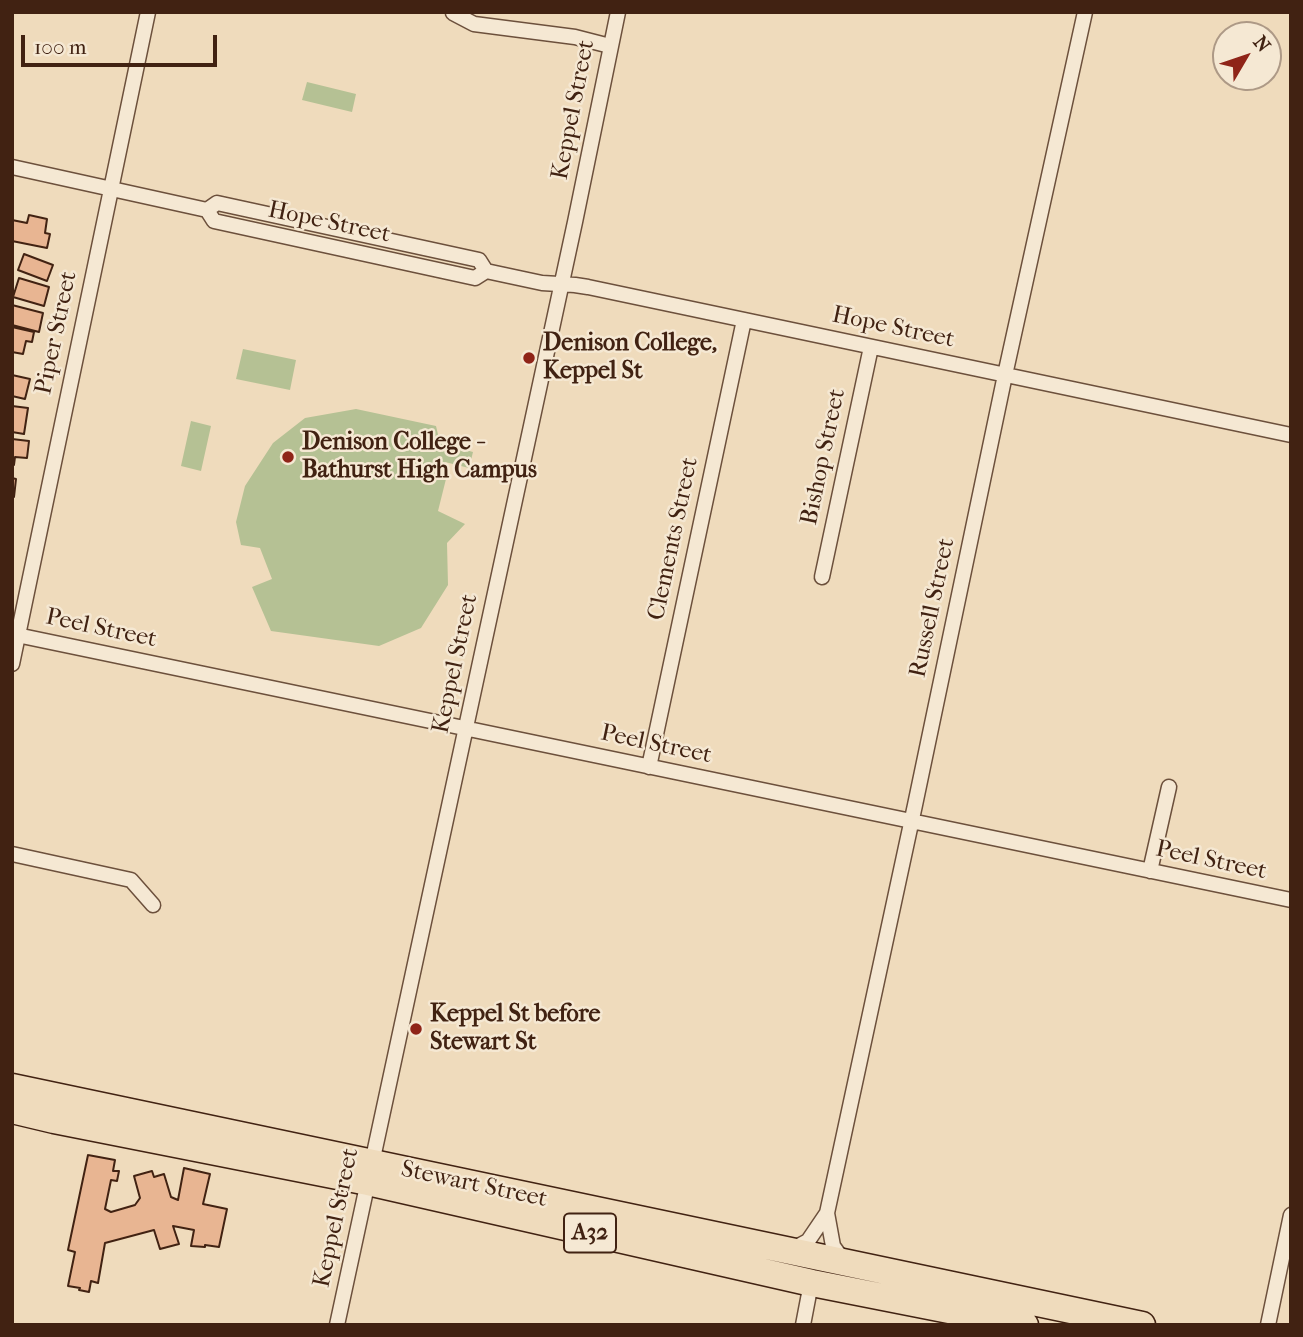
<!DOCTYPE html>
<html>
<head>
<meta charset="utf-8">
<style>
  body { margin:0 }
  #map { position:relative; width:1303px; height:1337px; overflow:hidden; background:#efdbbc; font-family:"IM FELL French Canon",serif }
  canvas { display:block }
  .frame { position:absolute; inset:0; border:14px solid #412212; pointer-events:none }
  .north { position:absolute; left:1212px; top:21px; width:70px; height:70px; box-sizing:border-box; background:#f5e8d3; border:2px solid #ad9986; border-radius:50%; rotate:51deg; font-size:19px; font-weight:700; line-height:28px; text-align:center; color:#412212 }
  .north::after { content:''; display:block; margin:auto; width:24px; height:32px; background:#8f2418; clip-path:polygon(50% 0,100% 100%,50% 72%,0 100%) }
  .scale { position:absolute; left:21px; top:35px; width:196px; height:32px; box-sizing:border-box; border:4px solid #412212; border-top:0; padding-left:9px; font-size:21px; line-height:24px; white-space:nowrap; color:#412212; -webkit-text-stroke:5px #f5e8d3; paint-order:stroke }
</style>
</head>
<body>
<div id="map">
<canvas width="1303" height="1337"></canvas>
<div class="frame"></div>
<div class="north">N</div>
<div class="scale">100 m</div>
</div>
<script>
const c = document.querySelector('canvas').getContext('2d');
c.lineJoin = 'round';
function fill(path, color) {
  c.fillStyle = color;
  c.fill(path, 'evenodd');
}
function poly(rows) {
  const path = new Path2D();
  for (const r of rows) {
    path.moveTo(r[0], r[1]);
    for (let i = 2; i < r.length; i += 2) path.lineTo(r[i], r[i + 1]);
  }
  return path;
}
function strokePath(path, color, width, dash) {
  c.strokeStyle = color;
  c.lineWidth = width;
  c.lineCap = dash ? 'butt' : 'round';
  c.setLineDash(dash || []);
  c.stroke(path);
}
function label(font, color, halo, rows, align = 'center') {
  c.font = font + ' "IM FELL French Canon",serif';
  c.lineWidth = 5;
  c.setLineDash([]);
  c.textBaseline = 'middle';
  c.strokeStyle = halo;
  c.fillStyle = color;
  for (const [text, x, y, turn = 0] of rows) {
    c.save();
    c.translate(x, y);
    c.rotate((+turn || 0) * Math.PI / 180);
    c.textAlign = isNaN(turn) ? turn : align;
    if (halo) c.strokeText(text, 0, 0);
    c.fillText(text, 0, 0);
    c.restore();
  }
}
const green = poly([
  [307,82,356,94,352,112,302,100],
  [243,349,296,360,290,390,236,379],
  [356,409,436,426,440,443,473,452,469,468,445,462,448,471,438,511,465,524,447,543,448,585,421,628,379,646,271,631,252,587,272,579,260,548,241,545,236,522,245,486,273,443,305,418],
  [191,421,211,426,201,471,181,466]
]);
const building = poly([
  [29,215,47,219,45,233,50,234,47,248,12,241,12,220,27,223,29,215],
  [24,254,53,265,47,281,18,270,24,254],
  [19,278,49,287,44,306,13,297,19,278],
  [12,305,43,313,39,332,12,325,12,305],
  [12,327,34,332,32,342,26,341,23,354,12,352,12,327],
  [12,375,30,379,25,399,12,396,12,375],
  [12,406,28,408,24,434,12,432,12,406],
  [12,439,29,441,27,458,15,457,14,465,12,465,12,439],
  [12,478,16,479,14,497,12,497,12,478],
  [88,1155,115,1160,113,1171,119,1171,117,1181,111,1180,105,1209,111,1212,135,1205,140,1198,134,1176,152,1171,154,1177,164,1174,171,1197,178,1200,184,1168,210,1174,203,1204,227,1209,219,1247,205,1245,205,1247,191,1246,194,1230,173,1226,179,1244,160,1249,154,1230,105,1243,98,1283,91,1281,89,1292,79,1290,80,1288,68,1286,75,1252,68,1250,88,1155]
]);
const street = poly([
  [453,13,474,24,575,37,610,46],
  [12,167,207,210,214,221,475,278,486,271],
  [207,210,217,203,479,260,486,271,542,283,575,285,588,287,1291,435],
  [822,577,871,347],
  [12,634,1291,900],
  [12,664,148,12],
  [649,767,744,320],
  [12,854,131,880,153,905],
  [1150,871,1169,787],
  [827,1213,833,1246,843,1260],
  [793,1249,808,1241,827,1213,915,805,1005,375,1085,12],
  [337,1325,575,222,618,12],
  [803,1325,812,1278],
  [1268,1325,1291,1215]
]);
const highway = poly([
  [12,1087,1142,1325],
  [12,1110,54,1120,368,1182,812,1283,1025,1325]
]);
const markers = [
  [529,358,7,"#8f2418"],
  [288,457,7,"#8f2418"],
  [416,1029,7,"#8f2418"]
];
const shields = [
  [590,1233,52]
];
const shieldNames = [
  ["A32",590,1233]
];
const streetNames = [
  ["Keppel Street",574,110,-79],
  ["Hope Street",329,223,12],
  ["Hope Street",893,328,12],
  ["Piper Street",57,333,-78],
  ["Bishop Street",824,457,-78],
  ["Clements Street",674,539,-78],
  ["Russell Street",933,608,-78],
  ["Peel Street",101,629,12],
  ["Keppel Street",456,664,-78],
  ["Peel Street",656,745,12],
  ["Peel Street",1211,861,12],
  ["Stewart Street",474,1185,12],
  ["Keppel Street",337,1218,-78]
];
const poiNames = [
  ["Denison College,",543,344],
  ["Keppel St",543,372],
  ["Denison College -",302,443],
  ["Bathurst High Campus",302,471],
  ["Keppel St before",430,1015],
  ["Stewart St",430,1043]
];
fill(green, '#b5c194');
fill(building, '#e8b592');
strokePath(building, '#412212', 2);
strokePath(street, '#6c503c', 17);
strokePath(highway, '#412212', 29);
strokePath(street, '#f5e8d3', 14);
strokePath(highway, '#efdbbc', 26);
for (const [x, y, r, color] of markers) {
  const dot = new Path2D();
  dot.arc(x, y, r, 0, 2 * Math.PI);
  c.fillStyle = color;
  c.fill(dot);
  strokePath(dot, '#f5e8d3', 2.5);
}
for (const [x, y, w] of shields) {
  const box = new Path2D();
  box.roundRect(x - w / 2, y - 19.5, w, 39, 5);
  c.fillStyle = '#f5e8d3';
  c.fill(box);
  strokePath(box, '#412212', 2);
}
label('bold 23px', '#412212', null, shieldNames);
label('24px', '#412212', '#f5e8d3', streetNames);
label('bold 24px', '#412212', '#f5e8d3', poiNames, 'left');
</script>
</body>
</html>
